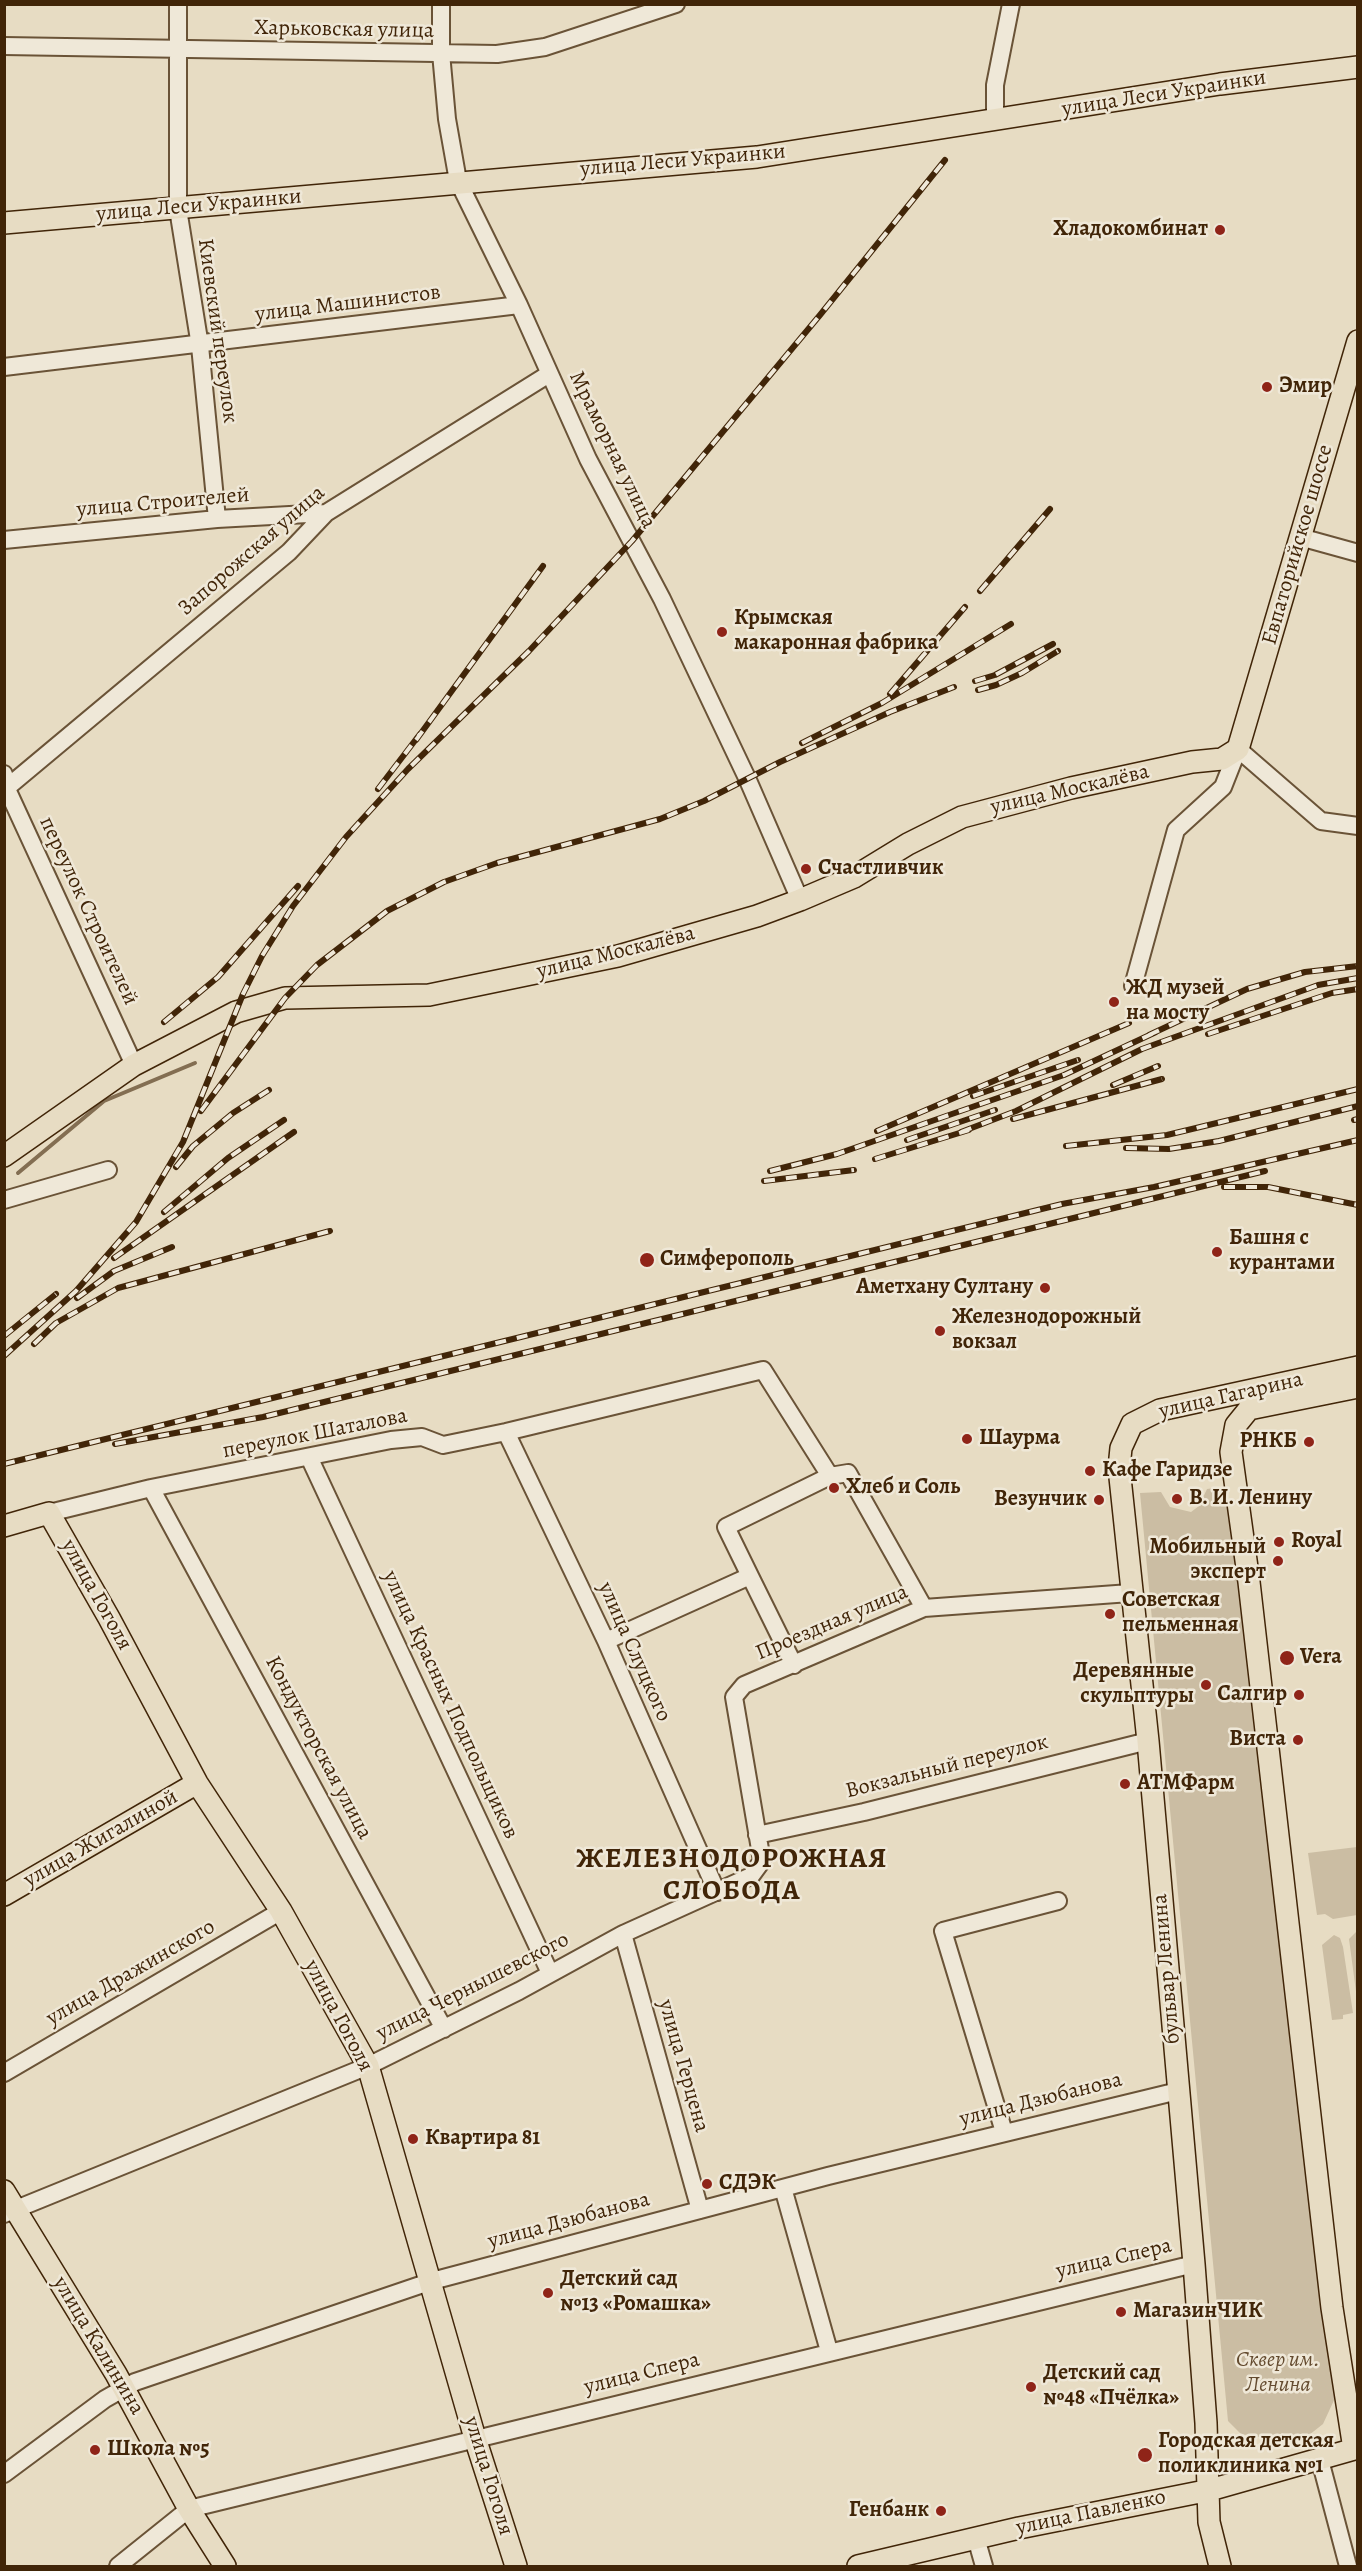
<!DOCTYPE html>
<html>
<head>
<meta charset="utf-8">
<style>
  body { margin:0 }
  #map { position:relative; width:1362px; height:2571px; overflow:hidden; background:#e7dcc3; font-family:Alegreya,serif }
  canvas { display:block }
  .frame { position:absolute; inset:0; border:6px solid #412508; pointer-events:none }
</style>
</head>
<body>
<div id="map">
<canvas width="1362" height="2571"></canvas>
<div class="frame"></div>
</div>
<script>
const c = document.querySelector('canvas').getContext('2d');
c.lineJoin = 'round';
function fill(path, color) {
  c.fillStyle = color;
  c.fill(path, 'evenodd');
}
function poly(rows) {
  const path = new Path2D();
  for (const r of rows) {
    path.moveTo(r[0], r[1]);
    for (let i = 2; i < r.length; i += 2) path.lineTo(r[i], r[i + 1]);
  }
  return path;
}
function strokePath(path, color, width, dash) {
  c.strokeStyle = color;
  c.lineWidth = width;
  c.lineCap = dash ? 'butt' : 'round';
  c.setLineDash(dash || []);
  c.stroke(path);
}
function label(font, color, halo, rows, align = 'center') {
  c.font = font + ' Alegreya,serif';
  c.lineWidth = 5;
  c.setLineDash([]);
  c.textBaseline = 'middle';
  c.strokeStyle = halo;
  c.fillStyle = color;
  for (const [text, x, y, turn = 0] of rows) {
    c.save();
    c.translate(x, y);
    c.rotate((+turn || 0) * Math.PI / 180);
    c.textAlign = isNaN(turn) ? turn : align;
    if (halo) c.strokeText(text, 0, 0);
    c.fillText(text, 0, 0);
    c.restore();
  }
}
const green = poly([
  [1229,1486,1335,2398,1323,2424,1304,2439,1287,2442,1241,2434,1228,2421,1140,1493,1161,1492,1170,1507,1191,1512,1199,1506,1207,1489],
  [1357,1847,1357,1915,1333,1919,1325,1914,1317,1915,1308,1853],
  [1357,1931,1358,1931,1357,1999,1349,1939],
  [1334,1935,1340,1938,1343,1947,1353,2013,1343,2015,1343,2019,1332,2020,1322,1945]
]);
const stream = poly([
  [18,1173,104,1101,195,1063]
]);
const minor = poly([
  [178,4,178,209,200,346,217,519],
  [441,4,441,53,447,119,458,181,519,305,588,459,662,599,747,778,800,900],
  [4,46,497,54,545,47,676,4],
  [995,119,995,85,1011,4],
  [4,367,519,305],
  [1300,537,1358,553],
  [4,540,217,519,326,513],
  [4,774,7,789,134,1065],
  [4,790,289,552,326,513,549,374],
  [1133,986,1176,830,1223,787,1238,749,1321,821,1358,826],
  [4,1200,108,1170],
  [506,1432,606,1641,717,1892],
  [309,1457,550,1973],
  [151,1488,444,2029],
  [49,1513,151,1488,391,1440,422,1437,443,1445,506,1432,763,1370,830,1476,848,1473,924,1608],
  [750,1576,726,1527,830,1476],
  [606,1641,750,1576,794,1665],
  [757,1835,864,1812,1148,1741],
  [623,1934,700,2210],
  [4,2073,281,1911],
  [1004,2132,943,1931,1058,1901],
  [783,2188,829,2351],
  [4,2214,368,2066,519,1991,623,1934,751,1876,762,1861,734,1697,744,1685,924,1608,1130,1593],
  [1320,2460,1348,2566],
  [4,2474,105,2399,135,2382,432,2281,828,2176,1178,2091],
  [976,2538,984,2566],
  [118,2566,189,2509,1194,2264]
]);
const major = poly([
  [4,223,757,157,1220,84,1358,67],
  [4,1156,134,1065,236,1012,285,998,429,995,618,956,757,916,800,900,854,877,908,844,962,817,1071,788,1192,762,1222,759,1238,749,1358,341],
  [4,1526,49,1513,109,1618,197,1783,281,1911,368,2066,475,2438,516,2566],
  [4,1895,197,1783],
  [4,2191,116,2374,189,2509,225,2566],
  [1354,2449,1332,2308,1249,1582,1231,1452,1236,1425,1249,1409,1358,1387],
  [858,2566,1019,2528,1210,2490,1358,2448],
  [1220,2566,1209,2522,1206,2423,1194,2264,1148,1741,1119,1468,1121,1448,1132,1424,1160,1410,1358,1367]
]);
const rail = poly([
  [980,591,1050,509],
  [975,681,995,675,1053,644],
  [978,690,996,685,1022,673,1058,651],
  [890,694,965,607],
  [416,740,543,566],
  [802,743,882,703,1011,624],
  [378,789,420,734],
  [164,1022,218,977,298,886],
  [1208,1034,1332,993,1358,989],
  [1149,1035,1247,989,1305,972,1358,966],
  [1113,1085,1158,1066],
  [973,1096,1078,1060],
  [201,1111,285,998,317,965,387,911,444,882,497,863,660,819,704,801,780,762,890,712,954,687],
  [1013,1119,1162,1079],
  [1354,1120,1358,1119],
  [877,1131,1129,1023],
  [961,1132,1016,1111,1142,1049,1318,985,1358,978],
  [907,1140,995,1110],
  [1066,1146,1167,1135,1358,1089],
  [1126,1148,1169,1149,1219,1141,1358,1106],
  [875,1159,969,1130],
  [176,1167,193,1146,233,1113,269,1090],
  [770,1171,837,1154,1064,1075,1156,1032],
  [764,1181,854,1170],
  [1224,1187,1268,1187,1358,1205],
  [164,1212,228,1158,284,1120],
  [114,1258,294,1132],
  [77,1298,114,1271,172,1247],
  [4,1336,56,1294],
  [34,1344,56,1323,118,1288,330,1231],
  [4,1356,76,1291,136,1222,183,1142,243,994,262,956,293,906,346,837,408,769,529,651,632,541,820,315,945,160],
  [115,1444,263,1417,1265,1171],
  [4,1464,1062,1204,1154,1187,1358,1140]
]);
const markers = [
  [1220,230,6,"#8f2418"],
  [1267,387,6,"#8f2418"],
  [722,632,6,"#8f2418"],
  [806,869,6,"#8f2418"],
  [1114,1002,6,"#8f2418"],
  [1217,1252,6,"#8f2418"],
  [647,1260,8,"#8f2418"],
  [1045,1288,6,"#8f2418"],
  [940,1331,6,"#8f2418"],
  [967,1439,6,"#8f2418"],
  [1309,1442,6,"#8f2418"],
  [1090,1471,6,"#8f2418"],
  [834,1488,6,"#8f2418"],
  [1177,1499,6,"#8f2418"],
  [1099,1500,6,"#8f2418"],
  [1279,1542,6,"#8f2418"],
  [1278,1561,6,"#8f2418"],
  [1110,1614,6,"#8f2418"],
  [1287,1658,8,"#8f2418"],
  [1206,1685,6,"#8f2418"],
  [1299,1695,6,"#8f2418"],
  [1298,1740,6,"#8f2418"],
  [1125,1784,6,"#8f2418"],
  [413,2139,6,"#8f2418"],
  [707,2184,6,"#8f2418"],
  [548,2293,6,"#8f2418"],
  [1121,2312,6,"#8f2418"],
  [1031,2387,6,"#8f2418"],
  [95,2450,6,"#8f2418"],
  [1145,2455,8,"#8f2418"],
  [941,2511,6,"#8f2418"]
];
const streetNames = [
  ["Харьковская улица",344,30,1],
  ["улица Леси Украинки",1164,94,-9],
  ["улица Леси Украинки",683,161,-5],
  ["улица Леси Украинки",199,206,-5],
  ["улица Машинистов",348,304,-7],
  ["Киевский переулок",217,331,82],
  ["Мраморная улица",612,450,64],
  ["улица Строителей",163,503,-5],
  ["Евпаторийское шоссе",1298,545,-74],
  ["Запорожская улица",252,551,-41],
  ["улица Москалёва",1070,790,-13],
  ["переулок Строителей",88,911,65],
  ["улица Москалёва",616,953,-14],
  ["улица Гагарина",1231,1396,-13],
  ["переулок Шаталова",315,1434,-11],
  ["улица Гоголя",96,1595,61],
  ["Проездная улица",832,1623,-23],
  ["улица Слуцкого",634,1652,66],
  ["улица Красных Подпольщиков",450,1705,65],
  ["Кондукторская улица",318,1748,62],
  ["Вокзальный переулок",947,1767,-14],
  ["улица Жигалиной",101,1839,-30],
  ["бульвар Ленина",1167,1969,-95],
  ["улица Дражинского",131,1973,-30],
  ["улица Чернышевского",473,1987,-27],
  ["улица Гоголя",338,2016,62],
  ["улица Герцена",683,2066,74],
  ["улица Дзюбанова",1041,2100,-14],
  ["улица Дзюбанова",569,2221,-15],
  ["улица Спера",1114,2259,-13],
  ["улица Калинина",98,2346,59],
  ["улица Спера",642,2374,-14],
  ["улица Гоголя",488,2476,73],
  ["улица Павленко",1091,2513,-12]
];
const poiNames = [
  ["Хладокомбинат",1208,230,"right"],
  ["Эмир",1279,387],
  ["Крымская",734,619],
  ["макаронная фабрика",734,644],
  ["Счастливчик",818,869],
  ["ЖД музей",1126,989],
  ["на мосту",1126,1014],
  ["Башня с",1229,1239],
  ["курантами",1229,1264],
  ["Симферополь",660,1260],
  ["Аметхану Султану",1033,1288,"right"],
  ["Железнодорожный",952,1318],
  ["вокзал",952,1343],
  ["Шаурма",979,1439],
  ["РНКБ",1297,1442,"right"],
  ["Кафе Гаридзе",1102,1471],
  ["Хлеб и Соль",846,1488],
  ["В. И. Ленину",1189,1499],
  ["Везунчик",1087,1500,"right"],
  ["Royal",1291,1542],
  ["Мобильный",1266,1548,"right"],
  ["эксперт",1266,1573,"right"],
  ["Советская",1122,1601],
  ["пельменная",1122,1626],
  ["Vera",1300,1658],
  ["Деревянные",1194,1672,"right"],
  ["скульптуры",1194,1697,"right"],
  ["Салгир",1287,1695,"right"],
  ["Виста",1286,1740,"right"],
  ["АТМФарм",1137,1784],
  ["Квартира 81",425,2139],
  ["СДЭК",719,2184],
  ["Детский сад",560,2280],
  ["№13 «Ромашка»",560,2305],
  ["МагазинЧИК",1133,2312],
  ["Детский сад",1043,2374],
  ["№48 «Пчёлка»",1043,2399],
  ["Городская детская",1158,2442],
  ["поликлиника №1",1158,2467],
  ["Школа №5",107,2450],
  ["Генбанк",929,2511,"right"]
];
const parkNames = [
  ["Сквер им.",1278,2361],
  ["Ленина",1278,2386]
];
const districtNames = [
  ["ЖЕЛЕЗНОДОРОЖНАЯ",732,1860],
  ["СЛОБОДА",732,1892]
];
fill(green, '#cbbda3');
strokePath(stream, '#836e52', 4);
strokePath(minor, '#6a5337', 20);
strokePath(major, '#412508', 24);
strokePath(minor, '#efe8d8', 16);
strokePath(major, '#e7dcc3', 21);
strokePath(rail, '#412508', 6);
strokePath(rail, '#efe8d8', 4, [11]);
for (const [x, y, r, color] of markers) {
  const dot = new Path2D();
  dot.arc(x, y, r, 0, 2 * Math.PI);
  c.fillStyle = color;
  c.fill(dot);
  strokePath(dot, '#efe8d8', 2);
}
label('22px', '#412508', '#efe8d8', streetNames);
label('bold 22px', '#412508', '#efe8d8', poiNames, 'left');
label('italic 22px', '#644b2f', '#efe8d8', parkNames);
c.letterSpacing = '1.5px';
label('bold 28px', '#412508', '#efe8d8', districtNames);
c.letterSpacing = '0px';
</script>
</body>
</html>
